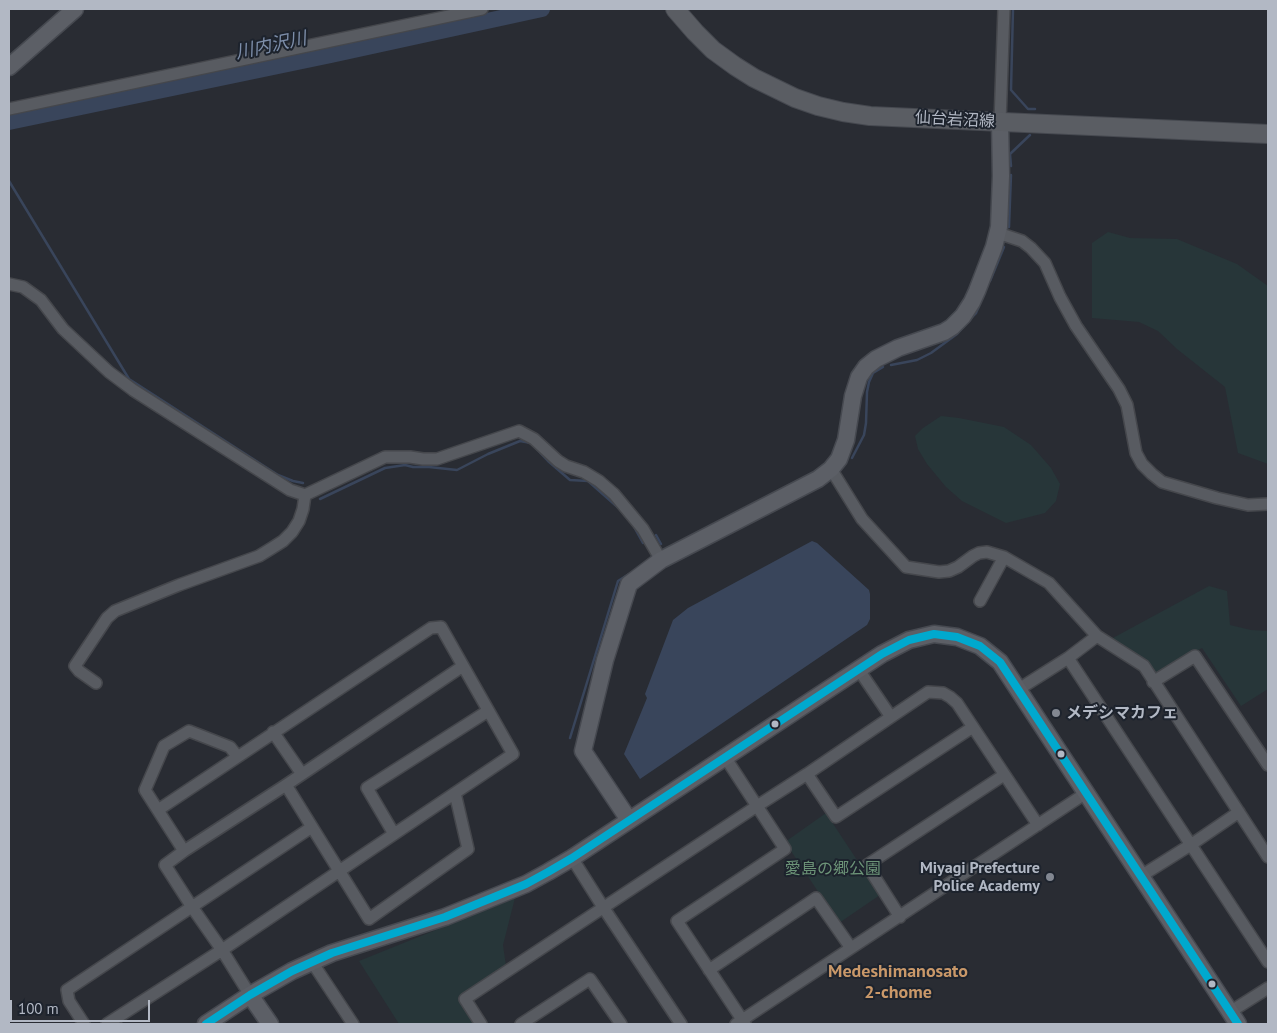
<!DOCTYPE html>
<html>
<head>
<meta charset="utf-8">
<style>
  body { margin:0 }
  #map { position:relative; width:1277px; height:1033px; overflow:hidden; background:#292c33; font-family:"PT Sans",sans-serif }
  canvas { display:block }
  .frame { position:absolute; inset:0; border:10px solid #b2b8c4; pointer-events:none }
  .scale { position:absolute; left:10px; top:1000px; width:140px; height:22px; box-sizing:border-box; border:2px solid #b2b8c4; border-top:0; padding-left:6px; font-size:15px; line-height:18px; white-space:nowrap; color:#b2b8c4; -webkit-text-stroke:4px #1d232d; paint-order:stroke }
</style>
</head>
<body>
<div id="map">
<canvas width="1277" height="1033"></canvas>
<div class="frame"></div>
<div class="scale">100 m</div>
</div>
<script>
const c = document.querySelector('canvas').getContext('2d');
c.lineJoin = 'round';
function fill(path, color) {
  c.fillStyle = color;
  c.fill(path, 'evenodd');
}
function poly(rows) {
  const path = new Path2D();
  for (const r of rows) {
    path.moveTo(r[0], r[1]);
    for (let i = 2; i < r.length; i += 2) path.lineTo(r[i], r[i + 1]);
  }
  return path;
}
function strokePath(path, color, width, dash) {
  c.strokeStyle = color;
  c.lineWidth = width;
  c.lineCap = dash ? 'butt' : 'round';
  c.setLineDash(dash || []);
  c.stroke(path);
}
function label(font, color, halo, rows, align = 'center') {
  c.font = font + ' "PT Sans","Noto Sans JP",sans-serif';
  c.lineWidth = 4;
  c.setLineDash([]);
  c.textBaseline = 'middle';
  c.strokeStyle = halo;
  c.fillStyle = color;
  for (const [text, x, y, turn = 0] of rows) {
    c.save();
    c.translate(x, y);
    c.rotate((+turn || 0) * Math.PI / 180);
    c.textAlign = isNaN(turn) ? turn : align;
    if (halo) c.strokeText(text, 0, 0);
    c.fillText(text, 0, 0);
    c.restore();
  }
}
const green = poly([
  [1108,232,1130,238,1177,239,1237,264,1268,286,1268,464,1238,453,1225,387,1177,349,1158,331,1139,322,1092,318,1092,243],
  [941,416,959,418,1004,427,1031,445,1051,468,1060,484,1056,501,1045,513,1006,523,962,501,946,487,927,464,918,449,915,436,923,428],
  [1209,586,1227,591,1230,625,1251,630,1268,631,1268,689,1241,706,1202,648,1180,660,1159,674,1153,673,1111,639],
  [826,813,880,895,839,923,785,842],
  [515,898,503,945,506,966,459,998,474,1024,399,1024,359,961]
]);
const water = poly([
  [812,541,817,543,869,590,870,594,870,619,867,625,640,779,624,754,647,698,645,694,673,620,688,608]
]);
const stream = poly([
  [1013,9,1011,90,1028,109,1035,109],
  [1011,166,1010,154,1030,135],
  [9,181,129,379,278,475,293,481,303,483],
  [1009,227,1011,175],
  [990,281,1004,247],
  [969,320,976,313,979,306],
  [891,365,917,360,931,353,957,334,966,324],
  [852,458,864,435,866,423,867,392,869,382,873,373,883,367],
  [320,499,385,468,405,465,413,467,429,467,457,470,488,454,520,441,531,443,548,461,570,480,588,481,622,511],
  [633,525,643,543],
  [656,535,661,544],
  [570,738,618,581,629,574]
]);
const river = poly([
  [9,122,331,55,542,9]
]);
const street = poly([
  [9,109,482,9],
  [1000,122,1004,9],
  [998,233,1022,241,1031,248,1045,263,1060,297,1076,326,1119,389,1127,405,1136,453,1142,464,1152,474,1162,482,1217,498,1248,505,1268,504],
  [9,284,23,287,41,300,63,329,109,372,133,390,290,490,305,495,385,457,410,457,423,459,437,459,519,431,534,439,558,461,566,466,584,472,599,481,614,494,643,529,661,560],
  [831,469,862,519,906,567,939,572,949,571,958,567,973,556,979,553,987,552,1004,557,1049,583,1097,636,1144,666,1268,857],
  [980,601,1004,557],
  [1068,658,1268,962],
  [859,670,891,717],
  [1153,682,1195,656,1268,765],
  [96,683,79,671,75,666,107,618,115,611,179,585,259,556,272,548,283,541,292,532,299,521,303,509,305,495],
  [1019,689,1068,658,1097,636],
  [273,732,302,774],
  [725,757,785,849,677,921,745,1024],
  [807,774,836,817,973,727],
  [286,785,369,919,468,849,455,793],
  [394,834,367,788,488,711],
  [184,851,145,790,164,746,189,731,230,747,237,756],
  [572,858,603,907,681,1024],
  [1141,876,1192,844,1239,812],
  [900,917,867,865,1004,775],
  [312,962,353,1024],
  [709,970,816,898,851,948],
  [250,995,222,950,192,907,165,865,184,851,286,785,463,666],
  [1230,1012,1268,988],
  [84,1024,69,1001,67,990,312,827],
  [107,1024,222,950,513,754,441,627,431,628,158,810],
  [481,1024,465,999,757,806,807,774,891,717,928,692,943,693,950,697,957,703,1038,825],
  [521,1024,590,979,621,1024],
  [736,1024,1086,793]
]);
const secondary = poly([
  [9,67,75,9],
  [629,820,583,751,605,660,629,584,661,560,818,479,831,469,839,459,846,440,853,396,859,377,866,367,876,359,898,348,944,332,952,327,963,316,972,302,977,291,994,247,999,227,1001,176,1000,122],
  [250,995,270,1024],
  [206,1024,250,995,292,971,332,953,445,917,526,884,548,872,572,858,882,654,909,640,934,634,957,637,980,646,1000,662,1238,1024]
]);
const primary = poly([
  [675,9,695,32,713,50,735,66,754,78,795,98,818,106,843,112,870,116,1268,134]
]);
const bus1 = poly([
  [206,1024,250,995,292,971,332,953,445,917,526,884,548,872,572,858,882,654,909,640,934,634,957,637,980,646,1000,662,1238,1024]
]);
const markers = [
  [1056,713,5,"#828791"],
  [775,724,4.5,"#b2b8c4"],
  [1061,754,4.5,"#b2b8c4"],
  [1050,877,5,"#828791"],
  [1212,984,4.5,"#b2b8c4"]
];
const streetNames = [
  ["仙台岩沼線",955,120,3]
];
const poiNames = [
  ["メデシマカフェ",1066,713],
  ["Miyagi Prefecture",1040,868,"right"],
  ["Police Academy",1040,886,"right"]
];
const parkNames = [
  ["愛島の郷公園",833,869]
];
const waterNames = [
  ["川内沢川",271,46,-12]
];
const neighbourhoodNames = [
  ["Medeshimanosato",898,972],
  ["2-chome",898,993]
];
fill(green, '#273639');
fill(water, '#39455b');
strokePath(stream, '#39455b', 2.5);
strokePath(river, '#39455b', 16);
strokePath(street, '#45474c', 14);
strokePath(secondary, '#464950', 19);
strokePath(primary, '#464950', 20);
strokePath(street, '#585b61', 11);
strokePath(secondary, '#5c5f66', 16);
strokePath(primary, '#5a5d63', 18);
strokePath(bus1, '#00a9ce', 8);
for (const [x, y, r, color] of markers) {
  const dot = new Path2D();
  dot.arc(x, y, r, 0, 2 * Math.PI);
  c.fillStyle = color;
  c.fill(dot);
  strokePath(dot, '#1d232d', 2);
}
label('16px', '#b2b8c4', '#1d232d', streetNames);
label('bold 16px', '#b2b8c4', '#1d232d', poiNames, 'left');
label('16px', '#6c9377', '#1d232d', parkNames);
label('italic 18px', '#7d8eaa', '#1d232d', waterNames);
label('bold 18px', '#c99869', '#1d232d', neighbourhoodNames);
</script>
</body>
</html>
